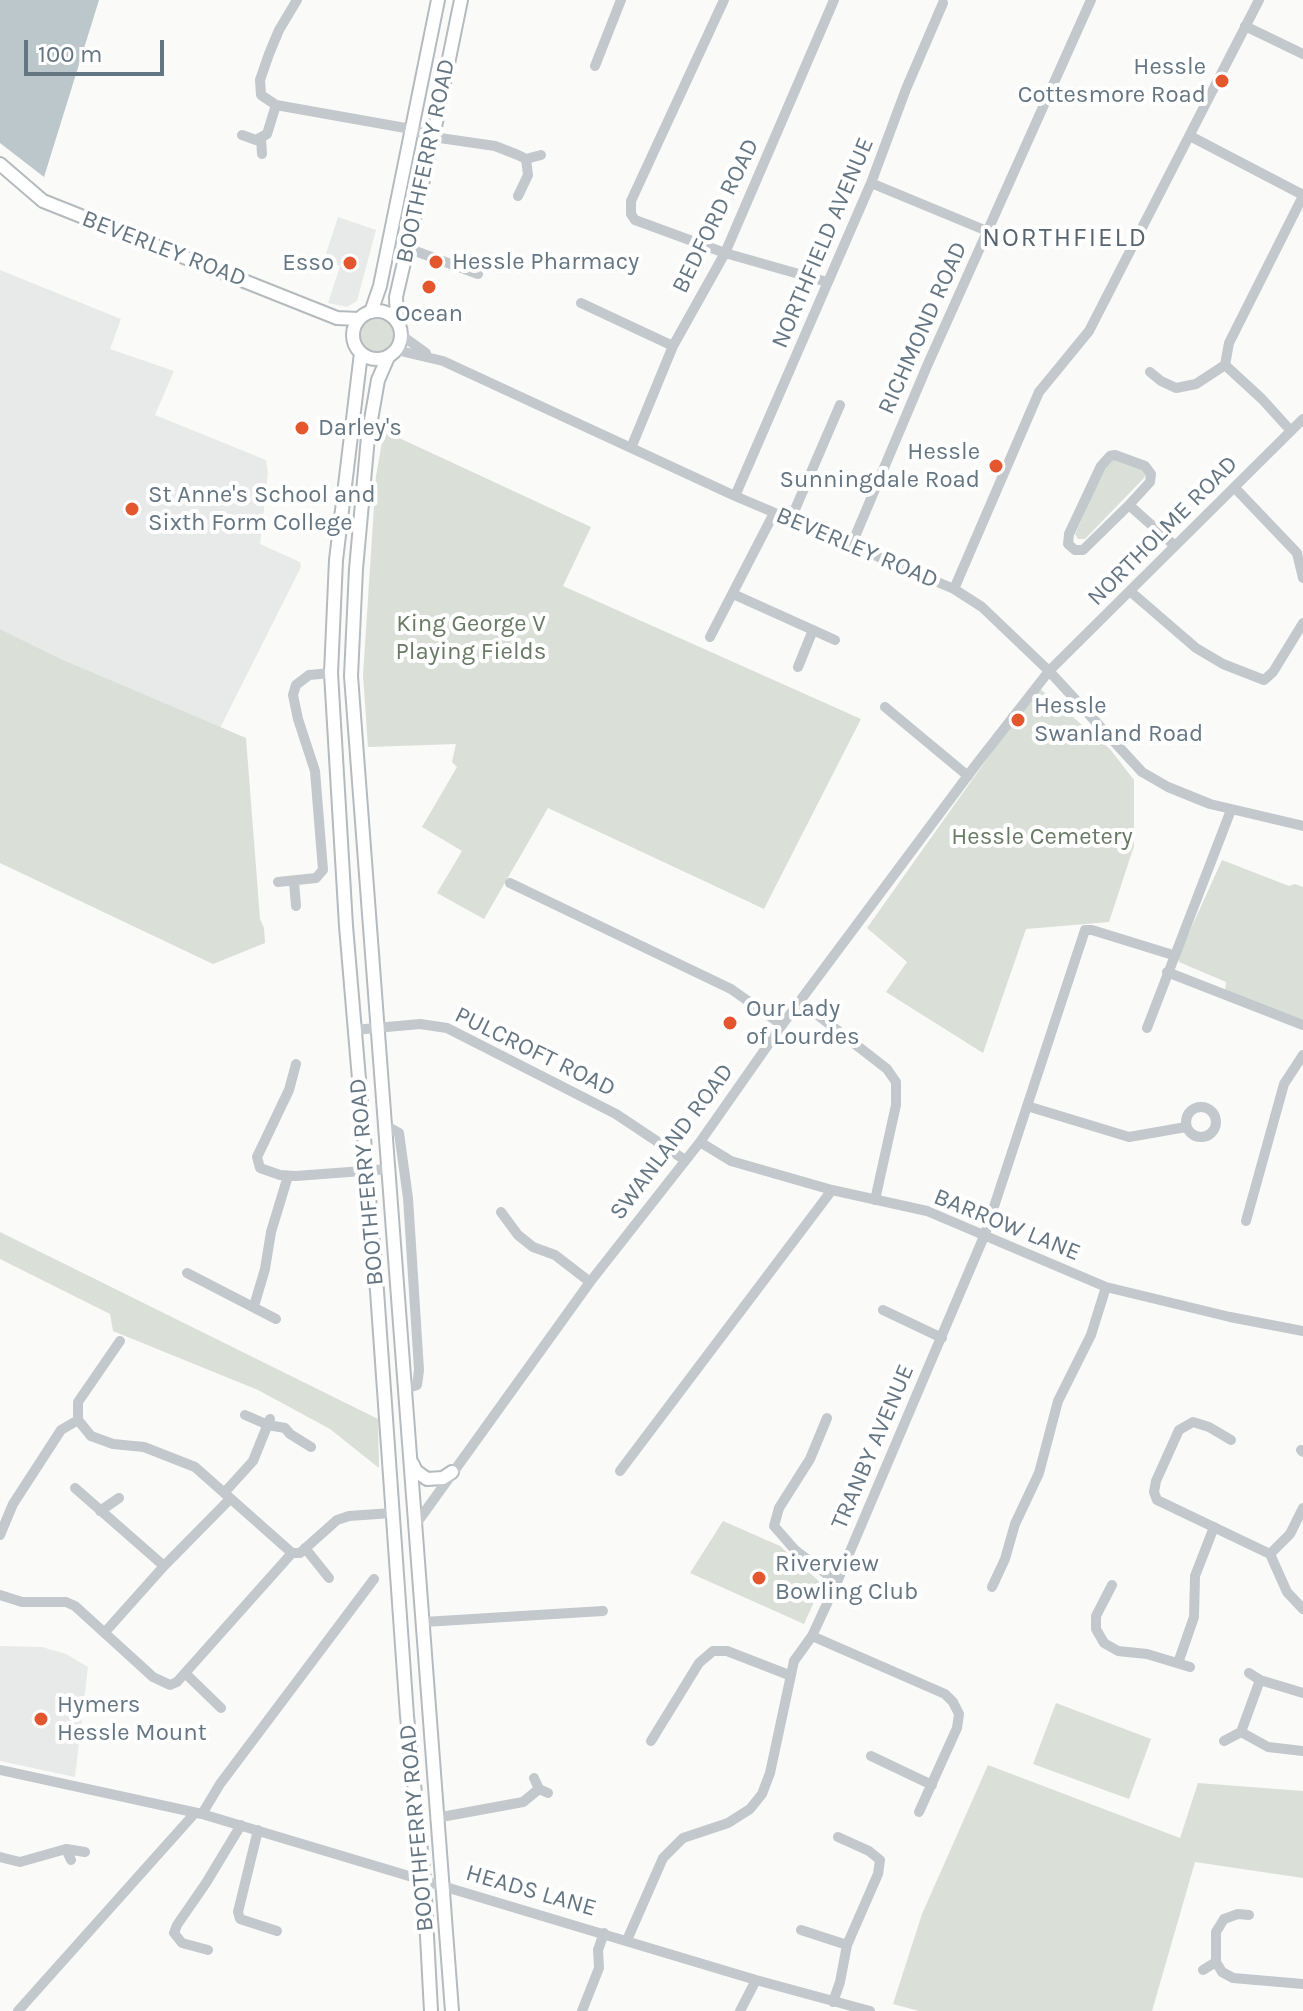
<!DOCTYPE html>
<html>
<head>
<meta charset="utf-8">
<style>
  body { margin:0 }
  #map { position:relative; width:1303px; height:2011px; overflow:hidden; background:#fafaf8; font-family:Karla,sans-serif }
  canvas { display:block }
  .scale { position:absolute; left:24px; top:40px; width:140px; height:36px; box-sizing:border-box; border:4px solid #657683; border-top:0; padding-left:10px; font-size:24px; line-height:28px; white-space:nowrap; color:#657683; -webkit-text-stroke:6px #fff; paint-order:stroke }
</style>
</head>
<body>
<div id="map">
<canvas width="1303" height="2011"></canvas>
<div class="scale">100 m</div>
</div>
<script>
const c = document.querySelector('canvas').getContext('2d');
c.lineJoin = 'round';
function fill(path, color) {
  c.fillStyle = color;
  c.fill(path, 'evenodd');
}
function poly(rows) {
  const path = new Path2D();
  for (const r of rows) {
    if (r.length === 3) {
      path.moveTo(r[0] + r[2], r[1]);
      path.arc(r[0], r[1], r[2], 0, 2 * Math.PI);
      continue;
    }
    path.moveTo(r[0], r[1]);
    for (let i = 2; i < r.length; i += 2) path.lineTo(r[i], r[i + 1]);
  }
  return path;
}
function strokePath(path, color, width, dash) {
  c.strokeStyle = color;
  c.lineWidth = width;
  c.lineCap = dash ? 'butt' : 'round';
  c.setLineDash(dash || []);
  c.stroke(path);
}
function label(font, color, halo, rows, align = 'center') {
  c.font = font + ' Karla,sans-serif';
  c.lineWidth = 8;
  c.setLineDash([]);
  c.textBaseline = 'middle';
  c.strokeStyle = halo;
  c.fillStyle = color;
  for (const [text, x, y, turn = 0] of rows) {
    c.save();
    c.translate(x, y);
    c.rotate((+turn || 0) * Math.PI / 180);
    c.textAlign = isNaN(turn) ? turn : align;
    if (halo) c.strokeText(text, 0, 0);
    c.fillText(text, 0, 0);
    c.restore();
  }
}
const built = poly([
  [338,217,376,230,357,301,347,307,328,303,340,266,324,260],
  [0,270,121,319,110,349,174,371,155,415,266,460,268,473,260,544,300,562,301,567,220,728,61,659,0,629],
  [0,1646,42,1647,66,1654,88,1667,75,1777,0,1761]
]);
const green = poly([
  [377,336,17],
  [384,431,591,527,563,586,861,719,764,909,548,808,484,919,437,893,462,851,422,827,457,767,452,762,456,744,368,747,363,675,376,476],
  [1113,459,1141,467,1146,475,1144,478,1085,539,1078,539,1075,534,1106,465],
  [0,629,61,659,246,738,260,919,264,928,265,943,213,964,0,863],
  [1038,687,1110,749,1134,780,1134,846,1109,922,1026,929,983,1053,886,992,907,962,867,928],
  [1222,860,1289,886,1295,884,1303,887,1303,1021,1225,990,1226,982,1179,962,1178,957],
  [0,1232,378,1419,379,1468,330,1429,258,1390,113,1331,110,1314,0,1259],
  [723,1521,780,1546,822,1584,804,1624,690,1573],
  [1056,1703,1151,1739,1129,1799,1033,1764],
  [988,1765,1180,1838,1198,1783,1303,1791,1303,1878,1195,1862,1152,2011,919,2011,893,2004,922,1914]
]);
const water = poly([
  [0,0,99,0,44,177,0,143]
]);
const minor = poly([
  [297,0,279,30,269,54,260,80,261,95,276,105,411,129,433,137,495,146,518,155,526,159,528,175,518,196],
  [724,0,631,201,631,214,635,220,725,253,827,282],
  [1245,26,1303,54],
  [595,66,621,0],
  [242,135,256,140,267,134,276,105],
  [1190,136,1303,195],
  [261,138,262,154],
  [526,159,541,155],
  [871,183,987,231],
  [407,248,478,274],
  [581,303,673,346],
  [401,335,426,353],
  [396,350,443,361,735,496,954,589,982,607,1049,671,1142,772,1168,787,1210,804,1303,826],
  [1150,372,1161,381,1176,388,1196,384,1225,365],
  [1291,431,1262,399,1225,365,1229,343,1303,196],
  [631,448,673,346,725,253,834,0],
  [1235,488,1297,553,1303,578],
  [735,496,871,183,906,89,943,3],
  [1129,505,1150,482,1151,474,1145,466,1115,455,1110,456,1101,466,1069,534,1068,544,1075,550,1083,550,1129,505,1175,546],
  [790,521,840,405],
  [851,546,927,366,1091,0],
  [954,589,1039,392,1089,331,1259,0],
  [1131,592,1196,648,1223,664,1264,680,1273,672,1303,623],
  [733,594,835,640],
  [710,637,774,513],
  [798,667,813,630],
  [885,707,968,776],
  [278,882,316,878,323,870,315,771,298,719,293,695,296,685,309,675,331,673],
  [294,882,296,906],
  [510,883,731,989,782,1025],
  [1167,972,1303,1025],
  [801,1002,887,1069,896,1082,896,1105,875,1200],
  [1147,1028,1231,810],
  [354,1030,420,1024,447,1028,616,1114,685,1160],
  [296,1064,289,1090,257,1157,260,1168,280,1175,296,1176,389,1169],
  [1027,1106,1129,1137,1186,1127],
  [1201,1122,15],
  [386,1126,399,1133,408,1198,419,1370,417,1385,405,1389],
  [700,1142,731,1161,832,1190,927,1211,1106,1287,1230,1317,1303,1331],
  [501,1212,518,1235,533,1247,555,1255,590,1282],
  [1246,1221,1284,1084,1303,1055],
  [187,1273,276,1319],
  [254,1306,265,1269,271,1232,288,1176],
  [883,1310,942,1338],
  [120,1341,78,1402,78,1420,91,1436,113,1444,144,1447,195,1467,292,1553,300,1553,337,1520,349,1516,392,1513],
  [245,1415,268,1425,285,1428,290,1434,311,1447],
  [827,1418,810,1459,779,1508,774,1526,795,1550,837,1582],
  [1231,1440,1209,1427,1193,1422,1179,1430,1156,1481,1154,1492,1157,1500,1270,1554,1287,1592,1303,1609],
  [1301,1450,1303,1452],
  [620,1471,832,1190],
  [75,1488,164,1566],
  [224,1493,253,1461,270,1419],
  [100,1511,119,1498],
  [416,1524,590,1282,700,1142,782,1025,975,766,1049,671,1303,419],
  [0,1535,13,1504,61,1430,78,1420],
  [305,1548,329,1578],
  [1270,1554,1290,1534,1303,1508],
  [1112,1585,1096,1616,1096,1629,1104,1643,1118,1651,1147,1654,1190,1667],
  [992,1587,1005,1559,1015,1524,1039,1473,1058,1401,1091,1335,1106,1287],
  [0,1595,22,1602,66,1602,75,1606,153,1677,170,1685,177,1682,292,1553],
  [424,1622,603,1611],
  [106,1631,164,1566,230,1499],
  [812,1636,945,1694,953,1702,959,1714,957,1728,919,1812],
  [1178,1663,1194,1617,1195,1576,1214,1527],
  [185,1673,221,1708],
  [1249,1673,1260,1680],
  [1303,1693,1260,1680,1241,1732,1268,1747,1303,1751],
  [651,1741,699,1663,713,1651,727,1651,789,1675],
  [1224,1741,1241,1732],
  [871,1756,932,1785],
  [0,1770,202,1814,756,1980,870,2011],
  [534,1778,539,1789,548,1793],
  [202,1814,220,1784,374,1579],
  [436,1818,523,1802,539,1789],
  [258,1830,238,1912,240,1919,277,1931],
  [66,1849,71,1860],
  [0,1857,20,1862,66,1849,85,1852],
  [1249,1915,1238,1914,1224,1919,1216,1932,1216,1962,1222,1972,1233,1978,1303,1984],
  [801,1930,847,1945],
  [627,1940,663,1858,683,1838,728,1823,750,1809,762,1794,770,1773,794,1661,812,1636,837,1582,985,1234,1085,930,1092,930,1173,955],
  [208,1950,182,1943,174,1933,177,1925,206,1883,241,1825],
  [1203,1970,1216,1962],
  [833,2002,840,1982,847,1945,878,1874,880,1860,869,1851,838,1837],
  [18,2011,195,1813],
  [582,2011,599,1968,598,1950,604,1933],
  [740,2011,756,1980]
]);
const major = poly([
  [0,164,43,201,337,318,359,319],
  [377,335,24],
  [371,312,380,286,438,0],
  [397,322,396,297,433,137,461,0],
  [361,353,336,560,331,673,346,926,377,1291,407,1716,424,1880,431,2011],
  [388,357,378,380,368,437,356,569,351,676,452,2011],
  [412,1463,416,1471,427,1479,443,1478,452,1472]
]);
const markers = [
  [1222,81,8,"#e4572e"],
  [436,262,8,"#e4572e"],
  [350,263,8,"#e4572e"],
  [429,287,8,"#e4572e"],
  [302,428,8,"#e4572e"],
  [996,466,8,"#e4572e"],
  [132,509,8,"#e4572e"],
  [1018,720,8,"#e4572e"],
  [730,1023,8,"#e4572e"],
  [759,1578,8,"#e4572e"],
  [41,1719,8,"#e4572e"]
];
const poiNames = [
  ["Hessle",1206,67,"right"],
  ["Cottesmore Road",1206,95,"right"],
  ["Hessle Pharmacy",452,262],
  ["Esso",334,263,"right"],
  ["Ocean",429,314,"center"],
  ["Darley's",318,428],
  ["Hessle",980,452,"right"],
  ["Sunningdale Road",980,480,"right"],
  ["St Anne's School and",148,495],
  ["Sixth Form College",148,523],
  ["Hessle",1034,706],
  ["Swanland Road",1034,734],
  ["Our Lady",746,1009],
  ["of Lourdes",746,1037],
  ["Riverview",775,1564],
  ["Bowling Club",775,1592],
  ["Hymers",57,1705],
  ["Hessle Mount",57,1733]
];
const streetNames = [
  ["BOOTHFERRY ROAD",426,161,-78],
  ["BEDFORD ROAD",716,216,-64],
  ["NORTHFIELD AVENUE",823,243,-67],
  ["BEVERLEY ROAD",164,249,21],
  ["RICHMOND ROAD",923,328,-66],
  ["NORTHOLME ROAD",1163,531,-45],
  ["BEVERLEY ROAD",857,548,23],
  ["PULCROFT ROAD",535,1052,26],
  ["SWANLAND ROAD",672,1142,-53],
  ["BOOTHFERRY ROAD",367,1182,-95],
  ["BARROW LANE",1007,1225,22],
  ["TRANBY AVENUE",873,1447,-67],
  ["BOOTHFERRY ROAD",417,1828,-95],
  ["HEADS LANE",531,1891,16]
];
const parkNames = [
  ["King George V",471,624],
  ["Playing Fields",471,652],
  ["Hessle Cemetery",1042,837]
];
const neighbourhoodNames = [
  ["NORTHFIELD",1065,239]
];
fill(built, '#e8e9e9');
fill(green, '#dadfd7');
fill(water, '#bbc7cb');
strokePath(major, '#b5babe', 16);
strokePath(minor, '#c3c8cc', 10);
strokePath(major, '#fff', 12);
for (const [x, y, r, color] of markers) {
  const dot = new Path2D();
  dot.arc(x, y, r, 0, 2 * Math.PI);
  c.fillStyle = color;
  c.fill(dot);
  strokePath(dot, '#fff', 3);
}
label('24px', '#657683', '#fff', poiNames, 'left');
label('24px', '#657683', '#fff', streetNames);
label('24px', '#687a64', '#fff', parkNames);
c.letterSpacing = '2px';
label('26px', '#57646e', '#fff', neighbourhoodNames);
c.letterSpacing = '0px';
</script>
</body>
</html>
